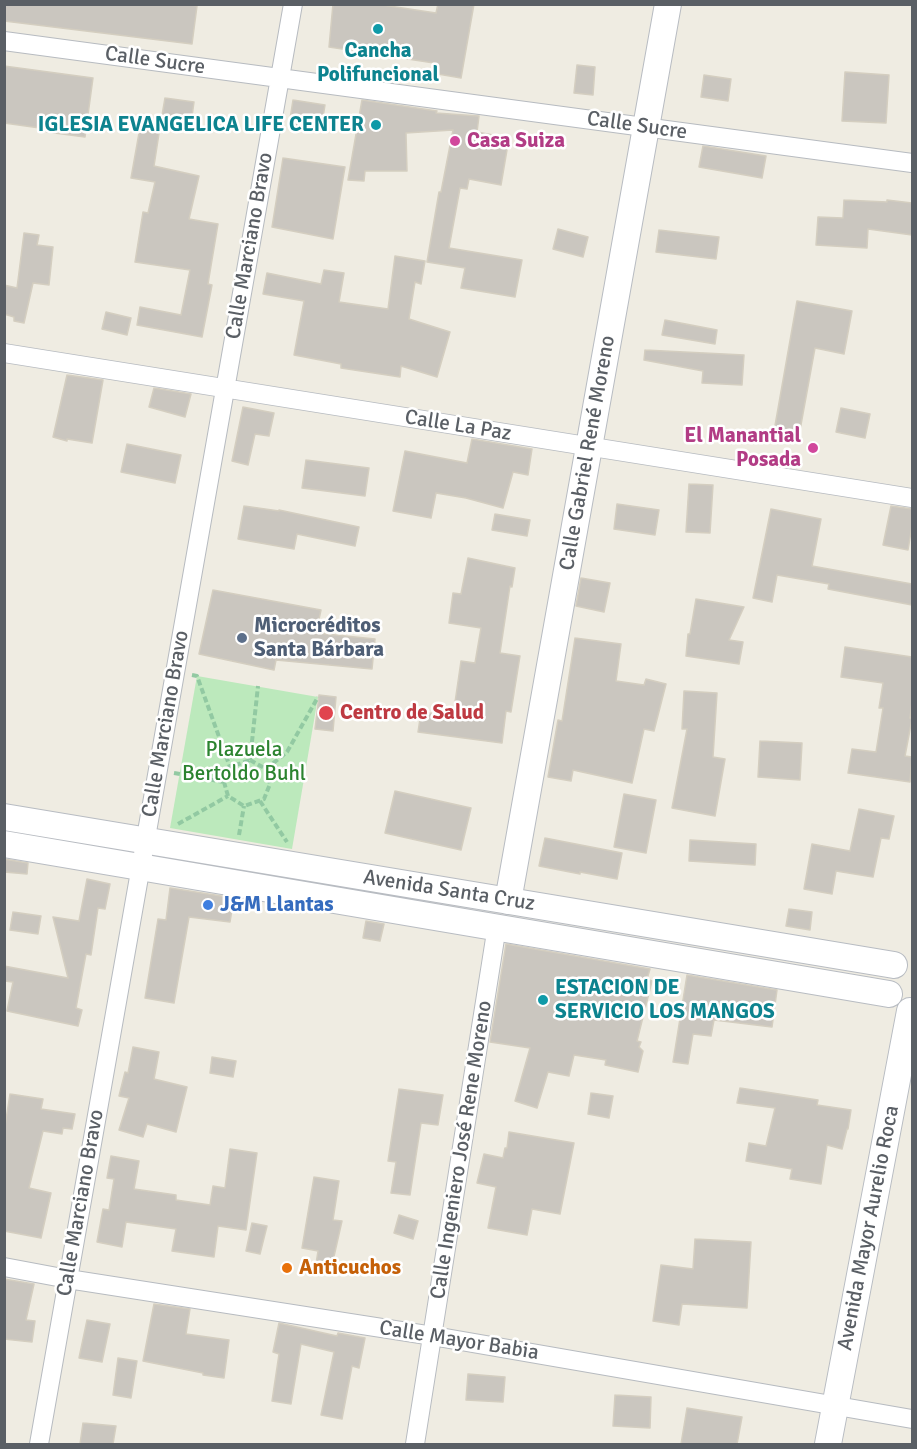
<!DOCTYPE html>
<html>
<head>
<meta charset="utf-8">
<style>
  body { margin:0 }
  #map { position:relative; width:917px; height:1449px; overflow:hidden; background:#efece2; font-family:Signika,sans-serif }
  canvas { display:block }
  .frame { position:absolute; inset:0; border:6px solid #5a5f65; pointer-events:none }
</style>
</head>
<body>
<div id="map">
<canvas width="917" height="1449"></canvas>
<div class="frame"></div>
</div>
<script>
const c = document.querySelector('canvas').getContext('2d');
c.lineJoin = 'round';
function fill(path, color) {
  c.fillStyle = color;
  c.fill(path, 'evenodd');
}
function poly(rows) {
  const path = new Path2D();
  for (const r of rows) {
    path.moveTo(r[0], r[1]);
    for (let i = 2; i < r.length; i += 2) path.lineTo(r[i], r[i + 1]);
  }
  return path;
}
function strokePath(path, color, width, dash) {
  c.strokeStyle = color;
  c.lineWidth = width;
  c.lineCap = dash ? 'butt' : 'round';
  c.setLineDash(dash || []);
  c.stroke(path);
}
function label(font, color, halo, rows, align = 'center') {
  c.font = font + ' Signika,sans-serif';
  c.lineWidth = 5;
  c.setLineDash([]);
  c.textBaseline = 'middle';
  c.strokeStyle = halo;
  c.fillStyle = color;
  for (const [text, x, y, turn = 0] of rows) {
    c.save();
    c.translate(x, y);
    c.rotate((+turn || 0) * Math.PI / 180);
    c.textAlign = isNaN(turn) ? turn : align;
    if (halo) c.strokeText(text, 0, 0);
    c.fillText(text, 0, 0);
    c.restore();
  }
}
const green = poly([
  [197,676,318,697,292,849,170,828]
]);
const building = poly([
  [4,4,186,4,197,6,192,44,4,21,4,4],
  [333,4,376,4,436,13,438,4,474,4,461,78,432,73,434,63,329,47,333,4],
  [577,65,595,67,593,95,574,93,577,65],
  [4,66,93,78,85,137,47,132,47,129,4,123,4,66],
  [845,72,889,75,886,123,842,121,845,72],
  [704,75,731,79,728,101,701,97,704,75],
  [165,98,194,102,190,131,160,127,165,98],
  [293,100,325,105,321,130,289,125,293,100],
  [362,100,437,111,436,113,479,116,477,132,509,138,501,185,469,179,467,189,460,188,449,248,522,260,515,297,461,288,465,268,427,262,439,192,441,192,453,130,406,133,407,171,365,171,364,181,348,180,362,100],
  [141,122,160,127,154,166,199,176,189,219,218,224,208,284,212,285,202,337,137,325,140,307,181,315,190,270,135,262,143,212,148,213,155,182,131,178,141,122],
  [703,146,766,156,762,178,699,167,703,146],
  [283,158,345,167,333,239,272,227,283,158],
  [844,200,887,202,887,200,912,203,912,235,868,229,867,248,816,245,818,217,843,218,844,200],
  [558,229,588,237,583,257,553,249,558,229],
  [659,230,719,237,716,259,656,252,659,230],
  [24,233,39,235,37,245,53,247,49,285,33,283,24,323,14,321,14,317,4,314,4,285,17,288,24,233],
  [395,256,425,261,421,284,415,282,409,319,450,332,437,377,401,366,400,377,341,368,341,364,294,355,304,301,263,294,267,273,321,284,324,270,344,273,339,302,388,309,395,256],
  [797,301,852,311,844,354,815,348,798,441,773,437,797,301],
  [106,312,131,318,127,335,102,329,106,312],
  [665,320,717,330,715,344,662,335,665,320],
  [645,350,744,355,742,385,702,383,703,371,644,360,645,350],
  [67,375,103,380,92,443,67,439,67,441,53,437,67,375],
  [154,388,191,394,185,417,149,407,154,388],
  [243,407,274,413,269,436,255,434,248,465,232,461,243,407],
  [841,408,870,414,865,438,836,432,841,408],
  [472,439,532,449,528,475,513,472,503,508,466,498,436,493,431,518,393,511,405,451,467,463,472,439],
  [127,444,181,455,175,483,121,472,127,444],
  [306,460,369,468,365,496,302,488,306,460],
  [689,484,713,485,710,533,686,532,689,484],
  [617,504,659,510,655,535,614,529,617,504],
  [244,506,279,511,279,510,359,527,355,546,297,534,294,549,238,539,244,506],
  [891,506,912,509,912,526,908,550,883,545,891,506],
  [771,509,821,519,812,566,912,584,912,605,828,589,829,584,777,575,772,602,753,598,771,509],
  [495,514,530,520,527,536,492,530,495,514],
  [468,558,515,568,512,587,510,586,500,653,520,656,511,712,506,711,502,743,418,732,421,712,453,716,461,661,475,663,481,628,449,623,453,593,461,594,468,558],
  [581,578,610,583,604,612,576,606,581,578],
  [213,590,321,610,316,633,375,639,372,669,276,660,274,670,199,654,213,590],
  [696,599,744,607,729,640,743,642,739,664,686,656,688,634,690,634,696,599],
  [575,638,621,644,616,681,644,685,646,679,666,684,654,731,644,729,632,783,573,770,571,781,548,777,558,720,562,721,575,638],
  [845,647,912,657,912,702,910,718,912,719,905,756,912,757,910,782,848,773,852,749,876,752,883,708,879,708,883,683,841,677,845,647],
  [684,691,717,693,713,757,725,759,715,816,672,808,687,729,682,729,684,691],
  [319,695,336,697,333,731,315,729,319,695],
  [760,741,802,743,800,780,758,777,760,741],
  [395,791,471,808,461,850,385,833,395,791],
  [624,794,656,800,646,853,614,847,624,794],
  [859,809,894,816,889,839,881,838,873,877,836,871,832,894,804,889,812,844,850,851,859,809],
  [545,838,622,853,617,879,580,872,580,874,539,866,545,838],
  [690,840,756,844,755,865,689,861,690,840],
  [4,859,28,863,27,874,4,872,4,859],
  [87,879,110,884,105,909,98,908,91,955,86,954,76,1008,82,1010,78,1026,7,1011,13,982,4,981,4,966,68,978,53,917,79,921,87,879],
  [170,888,234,898,230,922,189,917,174,1003,145,998,158,919,166,920,170,888],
  [789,909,812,912,810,930,786,926,789,909],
  [13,912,41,916,38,934,10,930,13,912],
  [366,921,384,924,380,941,363,938,366,921],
  [506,944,650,969,647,979,652,981,637,1041,641,1042,639,1047,643,1051,638,1072,605,1065,606,1060,574,1055,569,1076,548,1072,537,1108,515,1101,530,1048,490,1042,506,944],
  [687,975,777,990,772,1027,714,1020,711,1036,693,1034,688,1064,673,1062,687,975],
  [133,1047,159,1052,154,1079,187,1087,176,1132,147,1124,143,1137,119,1130,129,1098,119,1096,125,1072,128,1073,133,1047],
  [212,1057,236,1061,233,1077,210,1073,212,1057],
  [740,1088,818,1100,817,1105,851,1110,848,1129,847,1129,842,1149,827,1145,821,1184,790,1179,792,1169,746,1161,749,1143,766,1146,775,1108,737,1103,740,1088],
  [399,1089,443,1095,438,1125,421,1123,410,1195,391,1193,396,1162,388,1161,399,1089],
  [591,1093,613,1096,609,1118,588,1114,591,1093],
  [10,1094,43,1099,41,1109,75,1114,72,1129,63,1128,62,1134,43,1131,29,1188,51,1193,41,1238,4,1231,4,1132,10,1094],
  [509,1132,574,1143,560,1214,532,1209,527,1235,488,1228,496,1187,477,1183,484,1154,503,1158,505,1148,507,1148,509,1132],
  [230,1149,257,1153,246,1230,218,1226,214,1257,172,1251,176,1229,126,1222,122,1247,97,1242,103,1209,109,1210,114,1179,107,1178,111,1156,139,1161,134,1189,176,1195,176,1200,210,1205,213,1186,225,1188,230,1149],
  [314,1177,339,1181,333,1220,342,1221,330,1274,315,1270,318,1251,302,1248,314,1177],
  [399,1215,418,1221,413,1239,394,1233,399,1215],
  [252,1223,267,1226,260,1254,246,1251,252,1223],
  [695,1239,751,1242,747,1308,682,1304,679,1325,653,1321,661,1265,693,1269,695,1239],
  [4,1279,34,1284,26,1320,35,1321,32,1342,4,1339,4,1279],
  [154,1304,190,1309,186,1334,229,1340,224,1378,203,1375,203,1373,143,1361,154,1304],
  [87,1320,110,1324,102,1362,79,1358,87,1320],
  [279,1323,337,1336,338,1333,365,1338,359,1368,352,1366,342,1419,321,1415,334,1352,301,1344,291,1404,272,1401,279,1354,273,1352,279,1323],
  [118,1358,137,1361,131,1398,113,1395,118,1358],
  [468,1374,505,1377,503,1402,466,1400,468,1374],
  [615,1395,651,1397,650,1428,613,1426,615,1395],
  [687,1408,742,1417,737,1444,681,1444,687,1408],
  [83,1423,116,1426,113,1444,80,1444,83,1423]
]);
const path = poly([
  [192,675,197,676,230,767],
  [250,760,266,769,270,784,264,799,244,806,228,796,224,782,230,767,250,760],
  [250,760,258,686],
  [266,769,287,752,318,697],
  [174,773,224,782],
  [260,801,287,842],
  [178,824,228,796],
  [239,835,244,806]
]);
const street = poly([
  [4,41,912,163],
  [4,353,912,498],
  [4,1267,68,1279,433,1336,912,1419],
  [39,1444,293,4],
  [415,1444,497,926]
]);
const secondary = poly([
  [4,817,894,965],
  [4,844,889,994],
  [508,901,668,4],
  [828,1444,910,1011]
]);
const markers = [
  [378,29,6,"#0f9aa8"],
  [376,125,6,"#0f9aa8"],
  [455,141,6,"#d1479c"],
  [813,448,6,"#d1479c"],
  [242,638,6,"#5c6f8a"],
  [326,713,8,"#e0444e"],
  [208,905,6,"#3f7fe0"],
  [543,1000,6,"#0f9aa8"],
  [287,1268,6,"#e8710a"]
];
const cultureNames = [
  ["Cancha",378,51],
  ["Polifuncional",378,75],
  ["IGLESIA EVANGELICA LIFE CENTER",364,125,"right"],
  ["ESTACION DE",555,988,"left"],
  ["SERVICIO LOS MANGOS",555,1012,"left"]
];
const streetNames = [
  ["Calle Sucre",155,61,8],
  ["Calle Sucre",637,126,8],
  ["Calle Marciano Bravo",250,246,-80],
  ["Calle La Paz",458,426,9],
  ["Calle Gabriel René Moreno",588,453,-80],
  ["Calle Marciano Bravo",166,724,-80],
  ["Avenida Santa Cruz",449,891,9],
  ["Calle Ingeniero José Rene Moreno",462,1150,-81],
  ["Calle Marciano Bravo",81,1203,-80],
  ["Avenida Mayor Aurelio Roca",869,1228,-79],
  ["Calle Mayor Babia",459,1341,9]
];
const hotelNames = [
  ["Casa Suiza",467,141],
  ["El Manantial",801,436,"right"],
  ["Posada",801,460,"right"]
];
const serviceNames = [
  ["Microcréditos",254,626],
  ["Santa Bárbara",254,650]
];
const healthNames = [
  ["Centro de Salud",340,713]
];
const parkNames = [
  ["Plazuela",244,750],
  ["Bertoldo Buhl",244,774]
];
const shopNames = [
  ["J&M Llantas",220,905]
];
const foodNames = [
  ["Anticuchos",299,1268]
];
fill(green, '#bce9bc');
fill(building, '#cac6bf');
strokePath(building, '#d4cec0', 1.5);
strokePath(street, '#b7bbc0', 20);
strokePath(secondary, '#b8bcc2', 28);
strokePath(path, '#92c9a2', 4, [6, 3]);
strokePath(street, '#fff', 18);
strokePath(secondary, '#fff', 26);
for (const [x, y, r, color] of markers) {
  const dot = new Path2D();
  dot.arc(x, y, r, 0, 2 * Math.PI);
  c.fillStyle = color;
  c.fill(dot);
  strokePath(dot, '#fff', 2);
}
label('bold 21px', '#0d838f', '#fff', cultureNames);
label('21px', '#5a5f65', '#fff', streetNames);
label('bold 21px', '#b23c85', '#fff', hotelNames, 'left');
label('bold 21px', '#4e5e75', '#fff', serviceNames, 'left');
label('bold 21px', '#be3a42', '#fff', healthNames, 'left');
label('21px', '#2b832f', '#fff', parkNames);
label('bold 21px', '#366cbe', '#fff', shopNames, 'left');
label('bold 21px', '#c56008', '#fff', foodNames, 'left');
</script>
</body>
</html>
